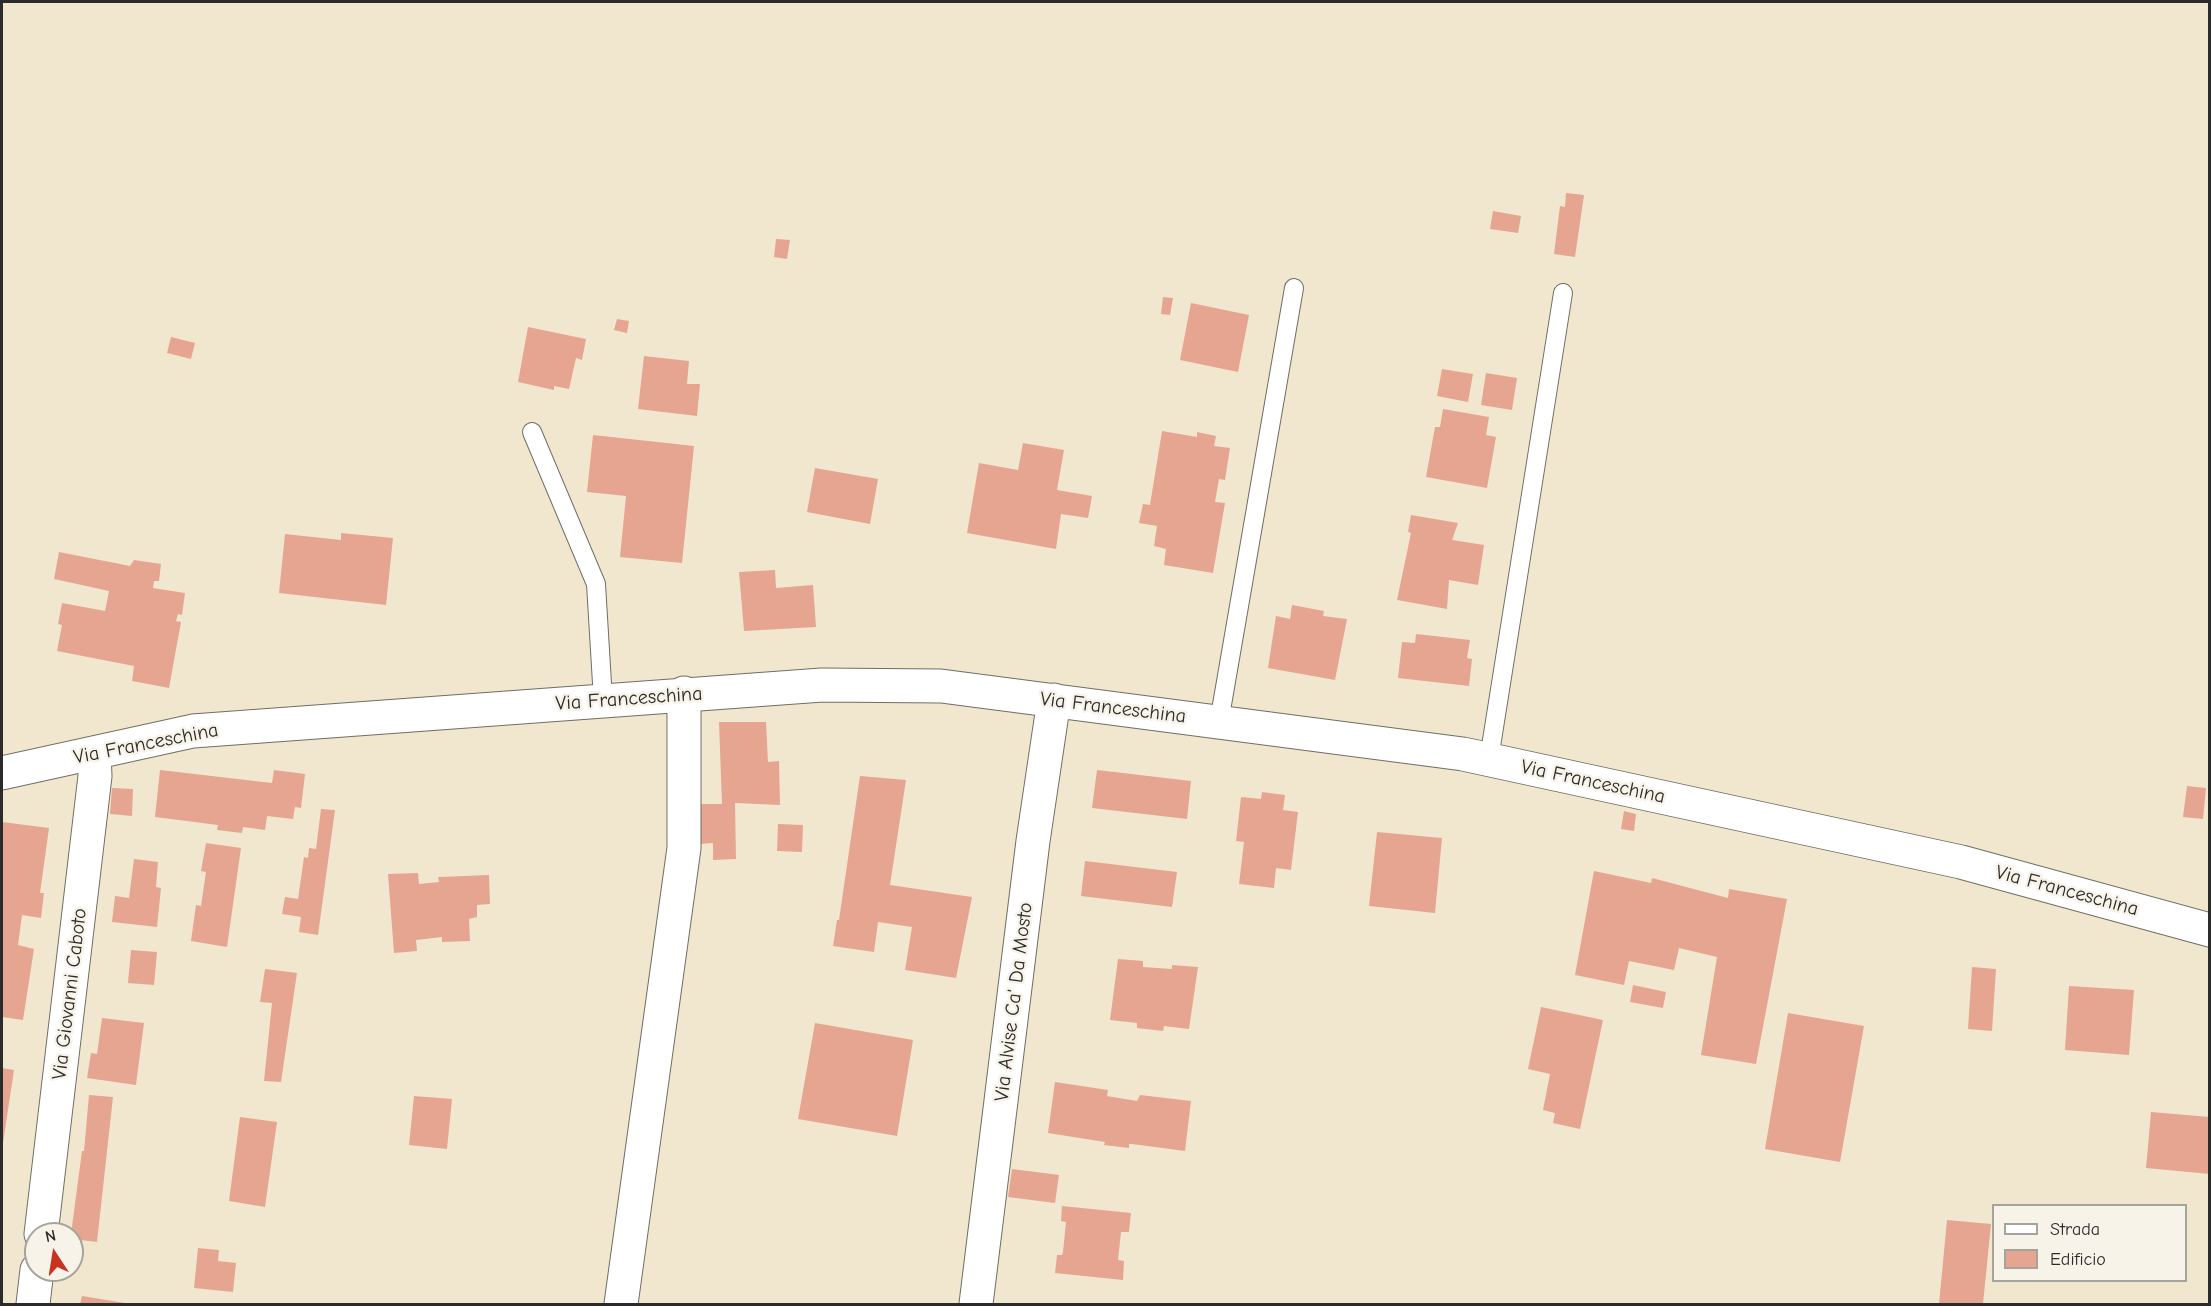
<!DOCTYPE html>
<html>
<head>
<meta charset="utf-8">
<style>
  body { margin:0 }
  #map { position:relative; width:2211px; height:1306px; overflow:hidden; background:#f1e7cf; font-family:"Comic Neue",sans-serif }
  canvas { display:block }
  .frame { position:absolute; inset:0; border:3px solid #2b2b2b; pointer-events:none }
  .legend { position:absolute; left:1992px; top:1204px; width:195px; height:78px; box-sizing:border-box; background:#f7f3e8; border:2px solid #a5a39c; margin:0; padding:8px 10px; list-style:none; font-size:18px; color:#2b2b2b }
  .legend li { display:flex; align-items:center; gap:12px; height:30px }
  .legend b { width:30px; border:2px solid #a5a39c }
  .north { position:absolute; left:24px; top:1222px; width:60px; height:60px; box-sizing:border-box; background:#f7f3e8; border:2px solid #a5a39c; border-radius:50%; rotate:348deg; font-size:16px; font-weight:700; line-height:24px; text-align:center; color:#2b2b2b }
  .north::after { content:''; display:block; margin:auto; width:21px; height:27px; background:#c8321e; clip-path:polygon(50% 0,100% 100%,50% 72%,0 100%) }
</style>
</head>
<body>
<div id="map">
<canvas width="2211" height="1306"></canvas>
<div class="frame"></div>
<ul class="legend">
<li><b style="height:8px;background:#fff"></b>Strada</li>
<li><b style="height:16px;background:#e6a591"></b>Edificio</li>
</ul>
<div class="north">N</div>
</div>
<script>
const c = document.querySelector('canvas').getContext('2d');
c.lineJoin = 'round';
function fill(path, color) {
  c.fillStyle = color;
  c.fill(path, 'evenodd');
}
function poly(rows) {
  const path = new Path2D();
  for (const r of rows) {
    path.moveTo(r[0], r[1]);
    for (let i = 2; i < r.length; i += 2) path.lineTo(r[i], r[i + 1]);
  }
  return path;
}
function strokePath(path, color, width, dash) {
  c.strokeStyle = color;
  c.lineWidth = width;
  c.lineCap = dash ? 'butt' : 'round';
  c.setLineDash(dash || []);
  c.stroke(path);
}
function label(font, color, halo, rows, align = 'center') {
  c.font = font + ' "Comic Neue",sans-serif';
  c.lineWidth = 5;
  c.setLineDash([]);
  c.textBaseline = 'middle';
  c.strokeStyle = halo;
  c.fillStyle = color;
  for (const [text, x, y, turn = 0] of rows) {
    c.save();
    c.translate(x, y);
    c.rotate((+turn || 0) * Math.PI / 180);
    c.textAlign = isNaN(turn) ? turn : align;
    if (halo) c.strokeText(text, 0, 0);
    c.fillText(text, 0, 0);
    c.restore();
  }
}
const building = poly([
  [1566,193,1584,195,1575,257,1554,254,1560,206,1565,207],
  [1493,211,1521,216,1518,233,1490,229],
  [776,239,790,240,787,259,774,257],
  [1163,297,1173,298,1170,315,1161,314],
  [1191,303,1249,315,1238,372,1180,360],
  [617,319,629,321,627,333,614,330],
  [528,327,586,339,582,360,576,358,569,389,554,386,554,390,518,382],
  [171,337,195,343,191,359,167,353],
  [644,356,689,361,687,384,700,384,697,416,638,409],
  [1442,369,1473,374,1468,402,1437,396],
  [1486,373,1517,378,1512,410,1481,405],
  [1443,409,1489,417,1486,435,1496,437,1487,488,1426,477,1435,427,1440,427],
  [1162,431,1197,437,1197,432,1216,436,1214,446,1230,448,1225,480,1219,479,1215,502,1225,503,1213,573,1164,565,1166,549,1154,546,1157,526,1139,523,1143,504,1150,505],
  [593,435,694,446,682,563,620,557,626,496,587,492],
  [1023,443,1064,450,1057,490,1092,496,1088,518,1061,514,1056,549,967,533,979,463,1018,470],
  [815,468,878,479,870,524,807,512],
  [1411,515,1458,523,1452,540,1484,545,1478,585,1449,580,1447,609,1397,600,1411,533,1408,532],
  [341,533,393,538,386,605,279,593,285,534,341,540],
  [59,552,130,566,134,560,161,564,159,581,154,581,153,588,185,593,182,615,178,614,176,621,181,622,169,688,132,681,134,666,57,651,62,625,58,624,62,603,105,611,109,591,54,579],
  [775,570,776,588,813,585,816,627,744,631,739,572],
  [1292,605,1324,611,1323,616,1347,619,1335,680,1268,668,1276,616,1290,619],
  [1416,634,1470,640,1467,658,1472,659,1469,686,1398,678,1402,642,1415,643],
  [719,722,766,722,768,762,779,761,780,805,735,803,736,859,713,860,713,843,699,844,698,804,722,804],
  [160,770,272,783,274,770,305,774,301,808,295,807,293,819,267,816,265,830,243,827,242,833,217,830,218,825,155,817],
  [1097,770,1191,781,1187,819,1092,808],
  [860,776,906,780,890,885,972,897,956,978,905,970,912,927,878,922,874,952,833,946,837,920,839,920],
  [2187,786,2206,788,2203,819,2183,817],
  [112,788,133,789,132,816,110,814],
  [1262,792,1285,795,1283,810,1298,812,1291,870,1276,868,1274,888,1239,884,1244,842,1236,841,1241,797,1261,799],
  [321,809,335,810,318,935,299,932,301,917,282,914,285,897,298,899,304,857,308,858,309,848,316,849],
  [1624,811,1636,814,1634,831,1621,829],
  [2,822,49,828,40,893,44,893,41,918,22,915,18,945,34,949,23,1020,2,1017],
  [778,824,803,825,802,852,777,851],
  [1377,832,1442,838,1435,913,1369,906],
  [206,843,241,848,227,947,191,941,196,905,201,906,206,872,201,871],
  [134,859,158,862,156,887,161,888,157,927,112,922,115,896,129,898],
  [1085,861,1177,872,1172,907,1081,896],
  [1594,871,1651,883,1652,878,1728,898,1729,889,1787,899,1756,1064,1701,1055,1717,957,1679,948,1674,970,1629,961,1624,985,1575,975],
  [418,873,419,884,439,882,438,877,489,875,490,904,477,905,477,917,469,919,470,941,442,942,442,937,416,940,417,951,394,953,388,874],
  [131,950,157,952,154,985,128,983],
  [1118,959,1143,961,1143,967,1172,969,1172,965,1198,967,1189,1029,1164,1026,1163,1031,1137,1028,1137,1023,1110,1020],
  [1972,967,1996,969,1992,1031,1968,1029],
  [265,969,297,973,281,1082,264,1081,272,1003,260,1002],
  [1633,985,1666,992,1663,1008,1630,1002],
  [2069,986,2134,990,2129,1055,2065,1050],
  [1541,1007,1603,1020,1580,1129,1553,1123,1555,1113,1543,1110,1550,1074,1528,1069],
  [1788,1013,1864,1026,1840,1162,1765,1149],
  [102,1018,144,1023,136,1085,87,1078,91,1053,97,1054],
  [815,1023,913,1040,897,1136,798,1119],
  [2,1068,14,1070,3,1143,2,1143],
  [1055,1082,1108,1090,1107,1096,1137,1101,1140,1095,1191,1101,1185,1151,1132,1144,1129,1144,1129,1148,1104,1145,1105,1142,1048,1133],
  [89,1095,113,1097,97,1242,72,1239,71,1234,82,1151,84,1151],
  [414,1096,452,1099,447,1149,409,1145],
  [2151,1112,2210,1117,2210,1174,2146,1168],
  [240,1117,277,1122,265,1207,229,1201],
  [1012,1169,1059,1175,1055,1203,1008,1197],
  [1062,1206,1131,1213,1129,1232,1121,1232,1118,1260,1124,1261,1123,1280,1055,1273,1057,1255,1062,1255,1063,1252,1066,1222,1061,1221],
  [1947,1220,1991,1224,1983,1304,1939,1304],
  [198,1248,219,1250,218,1261,236,1263,233,1292,194,1288],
  [82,1296,125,1303,124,1304,80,1304]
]);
const lane = poly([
  [532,432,596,584,603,700],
  [1219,722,1294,288],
  [1489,759,1563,293]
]);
const street = poly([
  [2,773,193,731,822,685,941,686,1463,754,1961,862,2210,930],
  [41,1234,95,776,94,753],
  [33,1304,37,1270],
  [621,1304,684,848,684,693],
  [976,1304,1033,841,1054,700]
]);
const streetNames = [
  ["Via Franceschina",629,699,-4],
  ["Via Franceschina",1113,708,7],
  ["Via Franceschina",146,744,-11],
  ["Via Franceschina",1593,782,12],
  ["Via Franceschina",2067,891,15],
  ["Via Giovanni Caboto",70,994,-83],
  ["Via Alvise Ca' Da Mosto",1014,1002,-83]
];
fill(building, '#e6a591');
strokePath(lane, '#706d64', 20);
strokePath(street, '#706d64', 35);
strokePath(lane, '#fff', 18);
strokePath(street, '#fff', 33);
label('20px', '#2b2b2b', '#f7f3e8', streetNames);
</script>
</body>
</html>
